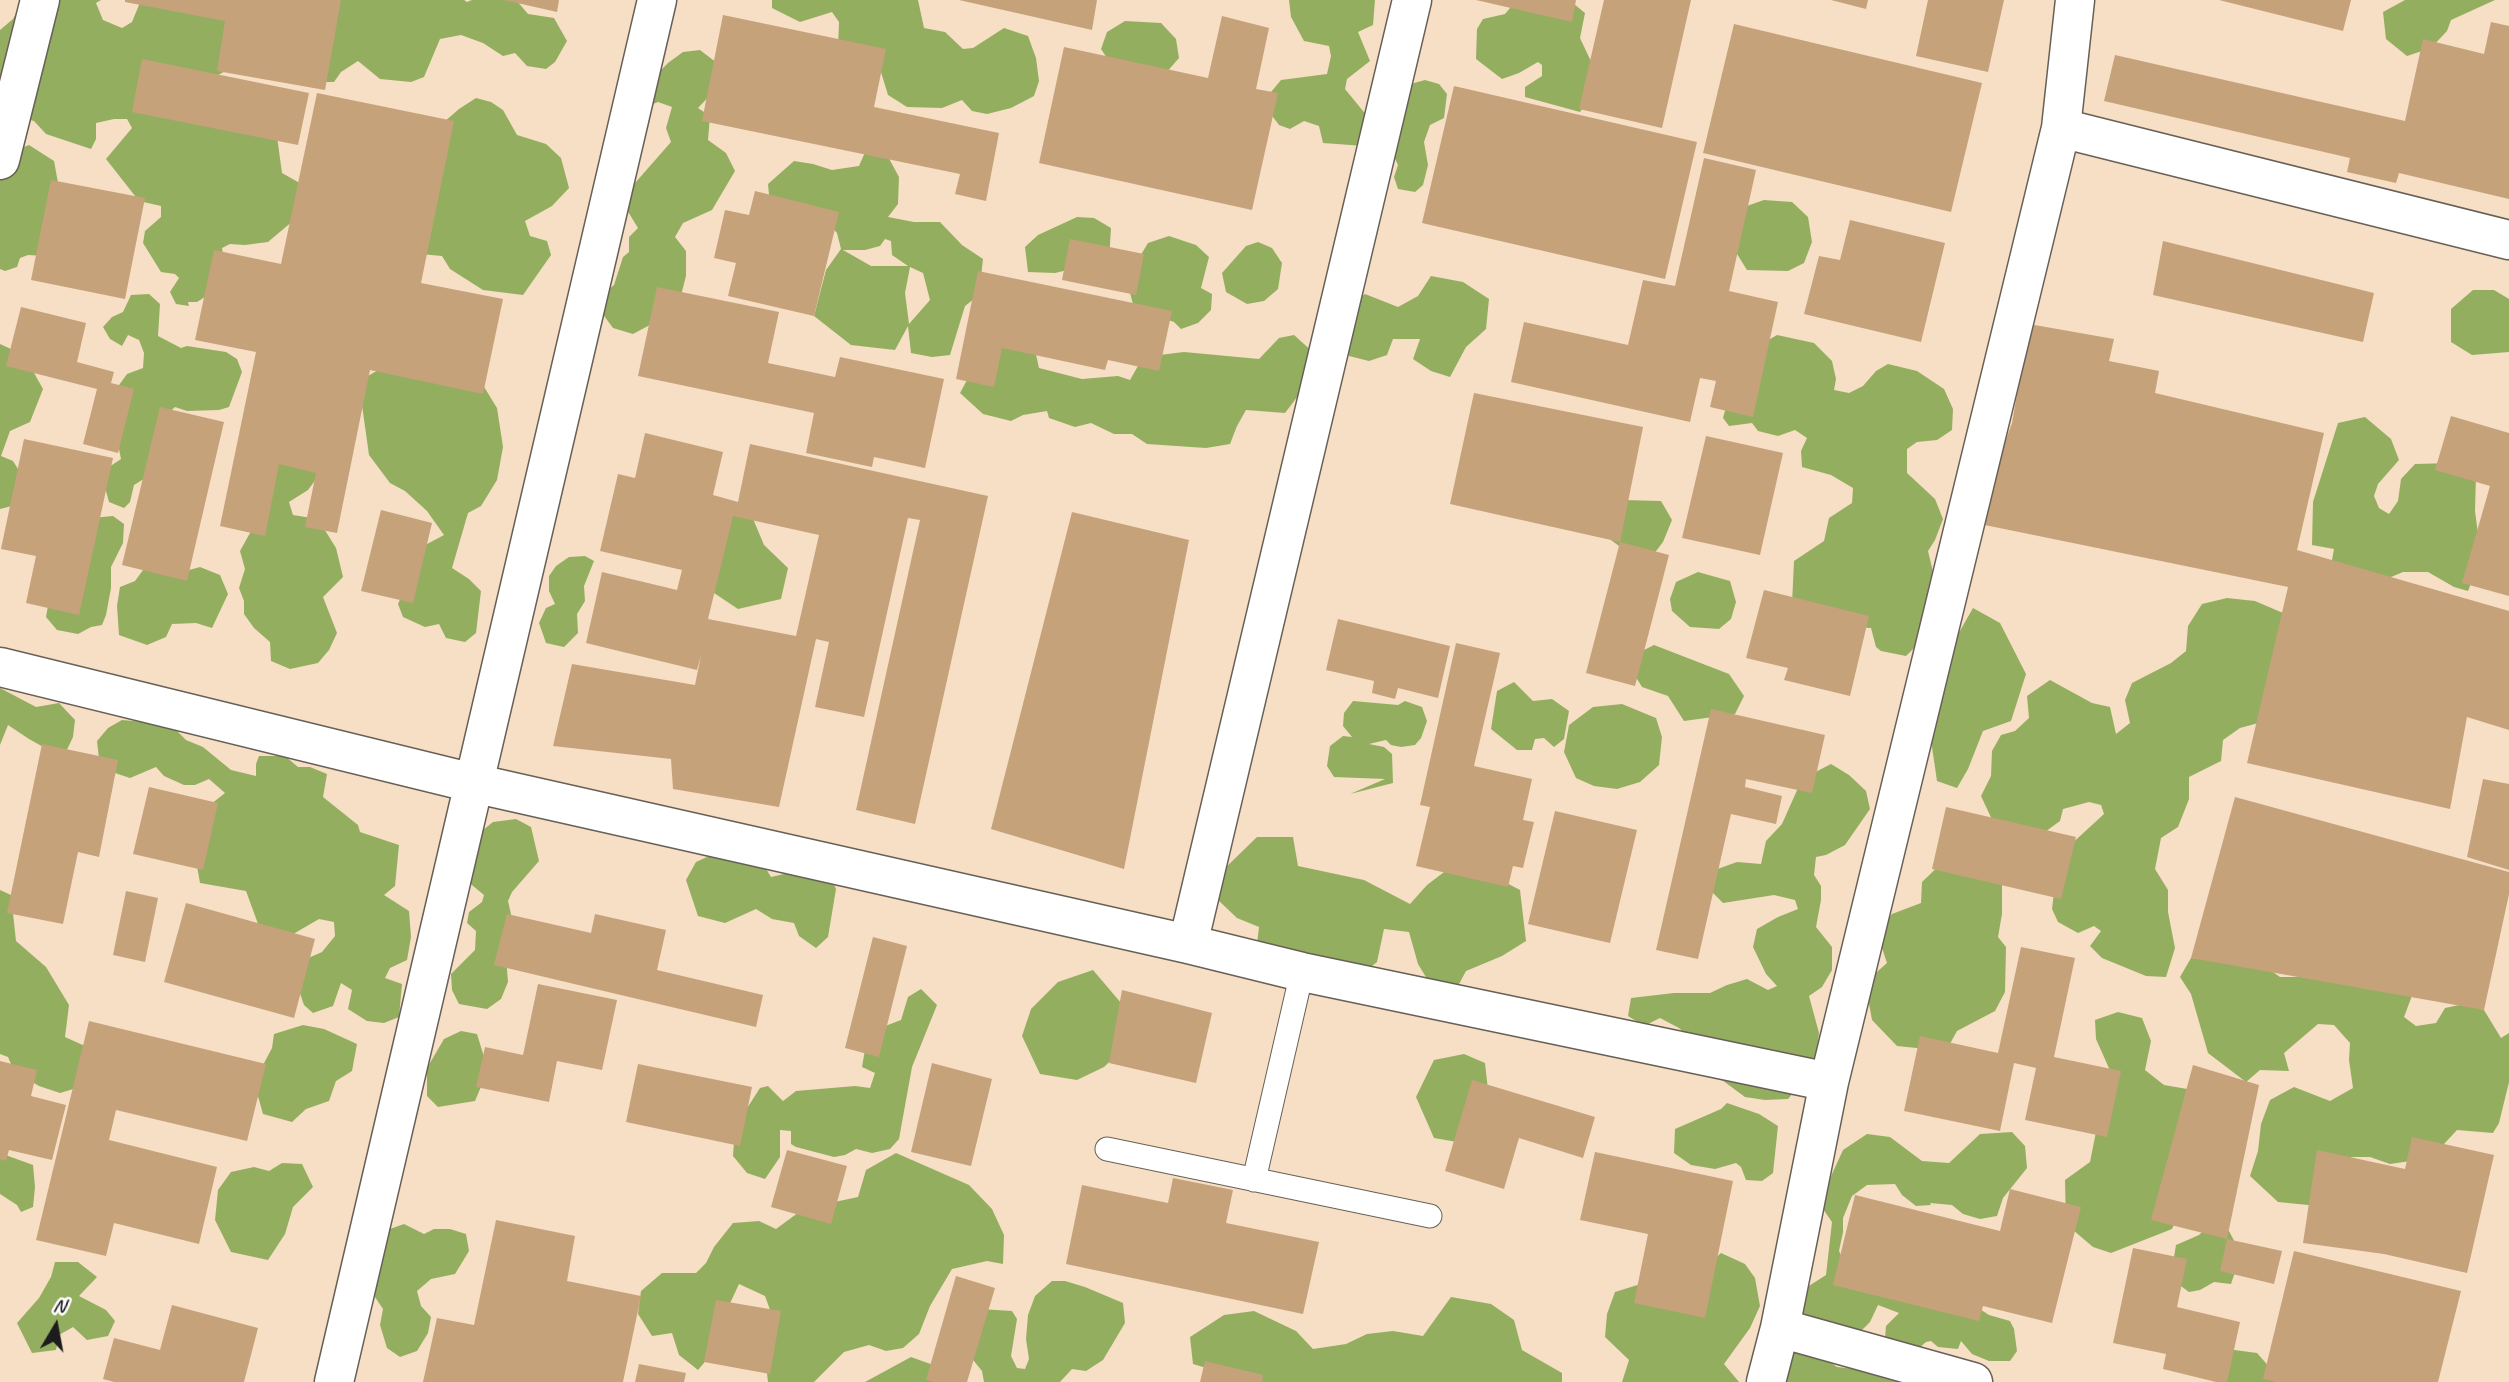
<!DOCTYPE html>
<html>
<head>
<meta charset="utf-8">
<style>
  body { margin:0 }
  #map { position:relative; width:2509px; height:1382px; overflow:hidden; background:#f6dfc5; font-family:Caveat,sans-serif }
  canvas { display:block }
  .north { position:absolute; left:21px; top:1291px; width:70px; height:70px; -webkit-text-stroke:5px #fff; paint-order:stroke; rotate:10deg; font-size:19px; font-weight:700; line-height:28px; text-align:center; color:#1c1c1c }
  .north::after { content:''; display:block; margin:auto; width:24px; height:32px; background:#1c1c1c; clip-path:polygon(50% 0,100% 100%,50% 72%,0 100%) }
</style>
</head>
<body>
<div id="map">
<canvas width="2509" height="1382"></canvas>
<div class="north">N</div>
</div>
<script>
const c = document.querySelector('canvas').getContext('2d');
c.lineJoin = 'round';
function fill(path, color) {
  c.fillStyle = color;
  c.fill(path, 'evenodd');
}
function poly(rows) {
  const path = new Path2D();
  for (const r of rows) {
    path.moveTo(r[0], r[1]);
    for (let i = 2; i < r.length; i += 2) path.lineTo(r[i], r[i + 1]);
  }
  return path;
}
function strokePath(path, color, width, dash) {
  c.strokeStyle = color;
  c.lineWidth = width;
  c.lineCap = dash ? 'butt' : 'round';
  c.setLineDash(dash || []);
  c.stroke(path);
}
const forest = poly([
  [33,0,101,0,96,3,103,20,122,28,132,22,141,0,182,0,241,27,235,66,203,83,276,129,282,173,305,186,300,215,268,242,245,245,230,244,222,248,227,277,211,293,197,302,188,302,189,306,176,304,170,292,179,278,175,274,161,272,143,243,145,231,161,217,161,206,139,201,106,159,132,128,127,119,114,119,96,123,96,139,91,149,46,134,34,121,12,115,5,83,0,80,0,30,13,19,21,4],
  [269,0,464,0,467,2,472,0,511,0,517,1,528,14,554,18,567,41,555,62,546,69,527,66,515,53,503,56,483,43,461,35,440,39,424,77,411,82,380,79,358,61,341,72,334,82,311,82],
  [772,0,918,0,924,28,945,32,963,49,973,48,1004,28,1028,36,1036,58,1039,81,1034,96,1011,108,987,114,972,111,962,100,942,108,907,107,888,95,877,59,838,47,839,22,832,12,800,22,772,8],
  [1289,0,1375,0,1373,25,1358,32,1370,61,1347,79,1345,89,1372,122,1364,146,1323,143,1319,126,1304,121,1290,129,1279,125,1267,109,1266,98,1281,80,1327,74,1331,56,1329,46,1304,41,1291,17],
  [1526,0,1569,0,1585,13,1580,38,1596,72,1592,94,1580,112,1525,97,1525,87,1542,76,1542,65,1538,62,1519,73,1502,79,1476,59,1477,29,1483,19,1505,14,1516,1],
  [2405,0,2495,0,2451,20,2447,31,2431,48,2407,56,2386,39,2383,12],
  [1125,21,1161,23,1176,39,1179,58,1165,74,1113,67,1101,49,1107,32],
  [700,50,717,63,718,87,698,108,710,116,708,140,726,153,735,171,712,210,683,223,675,237,686,251,686,276,679,303,661,319,633,334,613,328,599,309,602,295,614,285,623,257,629,252,629,237,638,228,627,210,628,191,671,142,666,128,672,107,658,102,653,104,648,91,654,77,668,63,683,52],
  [1425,80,1439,84,1447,94,1444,118,1430,125,1424,142,1428,165,1423,185,1415,192,1398,189,1394,177,1398,165,1391,150,1407,85],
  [476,98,491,102,503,110,517,135,546,144,561,158,569,188,552,206,525,221,530,236,547,241,551,255,523,295,483,290,450,269,442,256,420,254,428,136,459,109],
  [29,145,54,161,61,199,44,256,28,255,20,258,17,267,5,271,0,269,0,156],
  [866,150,886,153,899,177,898,204,888,217,914,222,940,222,962,245,983,259,979,295,965,306,950,355,932,357,911,353,908,326,895,350,851,345,814,316,826,270,841,249,837,233,824,219,770,205,768,184,794,161,813,164,832,170,859,166],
  [885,239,891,241,892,255,908,266,871,266,843,250,865,250,880,246],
  [910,267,923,273,930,300,909,324,905,293],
  [1764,200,1792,202,1808,217,1812,242,1804,263,1788,271,1747,270,1727,238,1741,208],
  [1077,217,1094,218,1111,228,1109,260,1055,273,1028,272,1025,247,1038,235],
  [1169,236,1196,245,1209,257,1201,288,1212,294,1211,310,1198,323,1181,329,1174,322,1134,308,1128,285,1133,268,1148,243],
  [1258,242,1272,248,1282,263,1278,289,1264,301,1247,304,1226,292,1222,273,1246,246],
  [1431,276,1463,282,1489,299,1486,329,1466,347,1450,377,1431,371,1413,359,1420,339,1393,339,1387,355,1369,361,1349,356,1337,324,1344,306,1365,294,1398,307,1418,296],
  [2473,290,2494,290,2509,299,2509,352,2472,355,2451,342,2451,309],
  [149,294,160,304,158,336,181,348,187,346,226,352,237,359,242,372,229,407,219,410,187,411,175,407,162,419,147,477,134,485,130,502,124,508,109,502,103,480,106,469,121,459,109,399,127,374,143,368,144,353,139,340,128,335,122,346,110,339,103,327,112,317,123,312,131,295],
  [1294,335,1314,353,1310,380,1285,413,1246,410,1237,426,1230,444,1206,448,1147,444,1132,434,1114,434,1091,423,1075,427,1049,418,1047,411,1023,415,1011,421,983,414,960,393,987,343,1033,341,1039,368,1082,379,1118,376,1130,380,1143,357,1184,352,1259,359,1279,338],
  [1777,335,1814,343,1832,361,1836,379,1834,390,1849,393,1863,386,1876,371,1888,364,1917,371,1944,389,1953,409,1952,430,1937,440,1917,442,1907,449,1907,473,1935,499,1943,519,1935,540,1928,551,1934,576,1927,635,1906,656,1881,651,1876,647,1871,628,1852,627,1792,604,1794,561,1824,541,1829,518,1852,503,1853,488,1831,475,1802,467,1801,451,1807,438,1795,430,1778,436,1758,431,1752,423,1729,426,1723,418,1730,393,1755,348],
  [0,344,24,355,43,389,30,422,10,431,1,456,13,461,28,485,16,505,0,509],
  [392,362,478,377,497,408,503,447,497,480,481,506,468,513,452,568,469,579,481,591,476,633,465,642,446,638,439,624,425,627,403,617,398,604,405,588,414,551,444,535,427,511,405,491,390,483,369,455,360,391,361,380],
  [2365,417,2391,439,2399,460,2378,484,2374,496,2379,508,2389,514,2398,501,2401,479,2415,464,2452,463,2476,475,2475,511,2481,557,2468,591,2454,587,2428,572,2403,572,2384,580,2327,587,2334,549,2312,545,2313,502,2338,423],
  [331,459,308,490,289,502,293,515,318,519,336,548,343,577,323,597,337,633,329,650,318,663,290,669,271,661,270,642,254,628,244,614,244,601,239,588,245,569,240,551,255,524,265,464],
  [1624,500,1661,501,1672,520,1663,542,1650,559,1631,555,1607,537],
  [716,511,751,514,764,545,788,568,781,599,738,609,699,583],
  [113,516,124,524,123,543,111,567,111,588,106,615,102,625,91,627,78,634,57,630,46,617,49,600,92,518],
  [585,556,594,561,584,586,585,601,577,614,578,633,564,647,546,643,539,623,546,608,555,604,549,591,549,576,556,566,569,557],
  [146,566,182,572,200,567,220,575,228,594,212,628,196,623,172,624,166,637,147,645,119,635,117,606,120,587,135,581],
  [1698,572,1730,581,1736,602,1731,619,1719,629,1690,627,1672,611,1670,599,1676,582],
  [2227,598,2255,601,2290,616,2273,719,2240,728,2223,740,2221,761,2189,777,2189,799,2178,827,2161,838,2155,869,2168,890,2168,912,2175,948,2166,977,2146,976,2102,958,2090,946,2101,931,2094,926,2078,933,2058,922,2052,909,2056,876,2067,848,2104,814,2101,805,2089,802,2063,809,2060,821,2038,837,1995,826,1981,796,1991,776,1992,751,2001,735,2015,731,2029,718,2027,696,2050,680,2092,703,2110,707,2116,734,2130,723,2125,700,2132,683,2171,663,2186,651,2188,626,2202,604],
  [1973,608,2000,623,2026,674,2011,721,1983,731,1968,769,1957,788,1937,781,1932,747,1931,703,1936,673],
  [1654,645,1729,674,1744,696,1735,714,1684,721,1668,696,1642,687,1634,674,1636,654],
  [1514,682,1533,701,1552,699,1569,711,1564,739,1554,747,1544,738,1535,739,1532,750,1517,750,1491,729,1497,691],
  [0,688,36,707,59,703,75,720,73,737,63,758,29,739,8,725,0,745],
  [1353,701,1398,705,1405,701,1422,707,1427,721,1421,738,1415,745,1401,747,1391,745,1386,740,1369,744,1384,747,1392,754,1393,783,1350,794,1385,779,1334,777,1327,766,1330,746,1343,736,1352,737,1343,726,1344,713],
  [1622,704,1656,718,1662,737,1659,765,1640,782,1617,789,1594,786,1576,778,1564,752,1569,725,1593,707],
  [122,720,170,724,186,740,203,747,231,770,256,776,256,764,259,756,285,756,298,767,310,767,327,774,323,797,358,825,360,832,399,845,395,886,384,895,409,911,411,937,407,960,390,968,385,978,402,984,399,1017,384,1023,367,1021,348,1009,352,990,341,983,333,1006,313,1013,304,1005,295,979,297,963,322,952,335,936,334,922,319,919,288,937,261,932,246,891,200,883,195,855,206,808,225,793,209,779,195,785,184,785,164,776,156,767,130,778,100,768,97,741,108,728],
  [1831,764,1849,775,1866,791,1870,809,1845,845,1826,855,1816,857,1814,875,1821,886,1821,900,1816,927,1832,947,1832,970,1822,987,1809,996,1819,1033,1816,1061,1813,1070,1788,1099,1765,1100,1745,1097,1722,1080,1708,1054,1679,1028,1660,1018,1644,1026,1628,1016,1631,998,1674,993,1710,993,1727,985,1747,979,1768,990,1777,986,1766,974,1753,947,1757,929,1778,917,1798,909,1795,900,1774,895,1723,903,1707,887,1709,872,1737,862,1761,864,1766,841,1782,824,1802,779],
  [516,819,531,827,539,861,512,892,508,901,513,923,505,945,508,982,501,999,487,1009,459,1004,452,990,451,974,475,950,476,931,467,923,469,912,482,902,484,895,461,876,468,842,493,822],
  [1257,837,1293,837,1298,866,1364,880,1410,904,1427,885,1452,866,1495,877,1520,890,1526,941,1502,956,1466,971,1458,986,1429,982,1418,964,1409,932,1384,929,1377,962,1348,985,1255,961,1259,927,1237,918,1217,899,1219,874],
  [727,848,765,867,771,877,797,871,832,880,836,889,828,937,816,948,799,936,794,923,772,919,756,909,725,923,698,916,686,880,696,862],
  [1947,858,2002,879,2002,914,1998,937,2006,947,2005,992,1995,1011,1957,1031,1946,1051,1897,1046,1872,1020,1868,998,1870,978,1887,963,1877,933,1892,914,1921,903,1922,882],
  [0,890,11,895,16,941,46,967,69,1005,65,1037,96,1051,80,1087,60,1093,39,1086,14,1071,8,1057,0,1054],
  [2243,951,2280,977,2306,977,2413,993,2404,1017,2416,1026,2436,1023,2445,1008,2464,1004,2484,1010,2501,1038,2509,1033,2509,1082,2499,1123,2493,1133,2457,1130,2431,1158,2390,1164,2370,1157,2351,1157,2348,1178,2318,1206,2278,1202,2250,1176,2258,1151,2261,1124,2270,1100,2294,1087,2330,1101,2353,1088,2349,1060,2350,1043,2334,1025,2318,1024,2284,1053,2289,1071,2260,1070,2246,1082,2208,1053,2191,994,2180,977,2191,958,2231,960],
  [1093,970,1127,1010,1128,1044,1104,1067,1077,1080,1040,1074,1022,1036,1031,1009,1058,982],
  [921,989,937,1005,912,1067,899,1139,890,1149,872,1153,856,1149,845,1155,834,1157,796,1147,791,1144,791,1131,780,1130,780,1157,765,1179,747,1173,733,1156,735,1127,760,1088,768,1086,783,1101,796,1091,855,1086,870,1088,875,1073,862,1067,866,1044,880,1028,901,1020,908,997],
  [2118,1012,2142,1018,2151,1041,2145,1070,2164,1085,2193,1090,2181,1209,2172,1229,2111,1253,2093,1247,2066,1224,2065,1180,2090,1162,2099,1117,2112,1075,2096,1039,2095,1020],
  [303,1025,324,1029,357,1044,352,1071,336,1081,329,1101,306,1109,292,1122,263,1114,254,1082,272,1048,274,1034],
  [461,1031,477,1034,488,1070,475,1101,438,1107,427,1096,427,1068,444,1039],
  [1464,1054,1485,1063,1488,1090,1457,1142,1434,1138,1416,1097,1434,1060],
  [1727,1103,1759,1114,1778,1126,1773,1173,1762,1181,1746,1180,1741,1167,1736,1163,1715,1169,1691,1165,1674,1153,1675,1129,1721,1109],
  [2012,1132,2025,1146,2027,1168,2003,1198,1997,1216,1980,1219,1963,1214,1952,1205,1930,1203,1931,1205,1916,1206,1902,1195,1895,1184,1867,1185,1852,1196,1843,1218,1843,1232,1839,1251,1853,1280,1966,1300,1989,1315,2010,1321,2014,1329,2017,1351,2010,1361,1989,1361,1972,1354,1961,1341,1958,1349,1938,1347,1931,1341,1926,1342,1919,1348,1885,1339,1886,1326,1899,1313,1878,1305,1870,1322,1859,1333,1815,1334,1799,1308,1801,1291,1826,1275,1832,1222,1821,1206,1832,1174,1843,1150,1867,1134,1890,1137,1922,1161,1949,1163,1980,1134],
  [0,1153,33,1165,35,1187,33,1207,21,1212,17,1205,0,1194],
  [896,1153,969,1185,992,1209,1004,1235,1003,1264,987,1261,952,1269,930,1306,919,1334,903,1348,886,1351,869,1345,844,1352,814,1382,768,1382,765,1357,773,1318,765,1296,739,1284,719,1327,715,1350,698,1370,679,1355,672,1333,652,1336,638,1314,641,1291,662,1273,696,1273,706,1263,714,1247,733,1223,759,1221,776,1229,810,1204,825,1204,858,1197,866,1170],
  [282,1163,302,1164,313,1187,293,1207,285,1234,268,1260,231,1252,215,1220,218,1190,231,1172,254,1167,269,1171],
  [404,1224,424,1234,434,1229,450,1229,466,1234,469,1251,455,1274,431,1279,417,1291,421,1306,431,1317,428,1333,417,1351,400,1357,387,1348,380,1325,383,1309,373,1294,387,1230],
  [2205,1229,2229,1231,2241,1254,2231,1284,2214,1282,2200,1290,2189,1292,2174,1281,2172,1269,2176,1245,2199,1235],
  [1721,1253,1745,1264,1755,1278,1760,1306,1750,1328,1724,1364,1739,1382,1622,1382,1629,1360,1605,1337,1607,1314,1615,1292,1711,1262],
  [55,1262,78,1262,97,1277,79,1296,106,1310,115,1321,108,1336,87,1340,73,1327,59,1335,56,1350,32,1353,17,1323,39,1298,51,1277],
  [1052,1281,1065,1281,1085,1287,1123,1303,1125,1323,1103,1360,1086,1371,1072,1369,1060,1382,984,1382,982,1371,965,1350,980,1309,1012,1311,1017,1319,1011,1356,1017,1368,1025,1369,1029,1359,1026,1339,1028,1315,1035,1296],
  [1451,1297,1491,1304,1514,1320,1522,1350,1562,1373,1562,1382,1238,1382,1223,1373,1193,1364,1190,1337,1224,1315,1254,1311,1296,1331,1313,1349,1346,1344,1367,1334,1393,1331,1423,1336],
  [1780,1328,1837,1367,1964,1380,1963,1382,1766,1382],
  [2227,1349,2257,1353,2272,1370,2276,1382,2219,1382],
  [911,1357,939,1367,952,1382,865,1382]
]);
const building = poly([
  [125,0,341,0,325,90,217,71,225,21,125,2],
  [504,0,559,0,557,12],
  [959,0,1097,0,1092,30],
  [1476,0,1576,0,1572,22],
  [1604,0,1691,0,1662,128,1579,109],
  [1831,0,1868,0,1866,9],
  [1928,0,2004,0,1988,72,1916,56],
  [2219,0,2351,0,2343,31],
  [723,15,886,49,874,107,999,133,986,201,955,194,960,174,702,121],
  [1222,16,1269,28,1256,89,1278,93,1252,210,1039,163,1064,47,1208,78],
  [2491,22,2509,26,2509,199,2399,173,2396,183,2347,172,2350,158,2104,101,2115,55,2405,121,2423,39,2484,54],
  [1734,24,1982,83,1951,212,1703,153],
  [142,59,309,93,298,145,132,112],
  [1454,86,1697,142,1665,279,1422,223],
  [317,93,454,121,421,283,503,299,483,394,370,370,337,533,305,527,316,473,279,464,265,536,220,526,256,352,195,340,214,250,281,264],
  [1704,158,1756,170,1729,291,1778,302,1753,417,1710,407,1716,381,1700,378,1690,422,1511,382,1524,322,1628,345,1643,280,1675,286],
  [51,180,145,198,125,299,31,280],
  [755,191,839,212,814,316,728,296,736,263,714,258,725,210,749,215],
  [1850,220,1945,243,1921,342,1804,314,1819,256,1840,260],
  [1070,239,1144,254,1136,295,1062,280],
  [2163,241,2374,293,2363,342,2153,295],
  [978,271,1172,311,1159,371,1108,360,1105,370,1002,348,994,387,956,379],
  [657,287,779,312,768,363,835,377,840,357,944,379,925,468,874,457,872,467,806,453,814,413,638,376],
  [21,307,86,323,77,362,114,372,111,383,134,389,118,453,83,444,97,389,6,366],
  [2029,324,2114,339,2109,361,2159,371,2155,393,2324,433,2297,550,2509,611,2509,730,2467,717,2450,809,2247,763,2288,587,1975,523,2012,423],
  [1474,393,1643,427,1620,542,1669,555,1635,686,1586,673,1620,542,1450,504],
  [160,407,224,422,187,581,122,565],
  [2451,416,2509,433,2509,596,2462,583,2490,486,2435,470],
  [645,433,723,452,713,495,738,502,750,444,988,496,915,824,856,810,920,520,908,518,864,717,815,707,829,642,816,639,779,807,673,789,671,759,553,746,572,664,695,685,701,655,697,670,586,643,602,572,677,590,682,570,600,551,618,474,635,478],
  [733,516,819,535,796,636,708,619],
  [1706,436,1783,453,1760,555,1682,538],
  [24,439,113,458,79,615,26,603,36,556,1,549],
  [381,510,432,523,413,603,361,591],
  [1072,512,1189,540,1124,869,991,829],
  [1764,590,1869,616,1850,696,1784,680,1788,668,1746,658],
  [1338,619,1450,646,1438,698,1398,688,1395,699,1372,693,1374,681,1326,670],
  [1456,643,1500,653,1474,766,1532,779,1523,820,1534,822,1523,868,1513,866,1508,887,1416,866,1430,807,1420,805],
  [1711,709,1825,735,1812,793,1746,779,1745,787,1782,796,1776,824,1731,814,1698,959,1656,950],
  [42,744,118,760,99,857,78,852,63,924,7,913],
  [2483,779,2509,784,2509,870,2467,857],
  [149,787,218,803,203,870,133,854],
  [2235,797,2509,872,2509,894,2484,1010,2191,958],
  [1946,807,2076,837,2061,899,1932,869],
  [1555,811,1637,830,1610,943,1528,924],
  [126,891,158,898,145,962,113,955],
  [186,903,315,939,294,1018,164,982],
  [507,914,591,933,595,914,666,930,657,970,763,995,756,1027,494,965],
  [873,937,907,946,879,1057,845,1048],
  [2021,947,2075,958,2054,1057,2121,1071,2107,1137,2025,1120,2036,1068,2014,1063,2000,1131,1904,1111,1920,1036,1998,1053],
  [538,984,617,1000,602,1070,557,1061,549,1102,476,1087,485,1047,523,1055],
  [1122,990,1212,1013,1196,1083,1109,1063],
  [89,1021,266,1064,247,1141,116,1110,109,1140,217,1167,199,1244,114,1223,106,1256,36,1240],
  [0,1061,37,1070,31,1096,66,1105,52,1160,9,1150,6,1161,0,1159],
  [932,1063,992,1079,971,1166,911,1152],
  [638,1064,752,1087,740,1146,626,1122],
  [2193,1065,2259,1085,2227,1239,2282,1251,2274,1284,2220,1271,2227,1239,2151,1220],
  [1472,1080,1595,1117,1583,1158,1519,1138,1504,1189,1445,1171],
  [2412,1137,2494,1155,2467,1273,2384,1254,2303,1243,2317,1150,2405,1169],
  [787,1150,847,1166,831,1224,771,1207],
  [1595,1152,1733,1181,1705,1318,1634,1303,1648,1234,1580,1220],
  [1173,1178,1233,1190,1226,1223,1319,1242,1303,1314,1066,1264,1082,1185,1168,1203],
  [2010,1189,2081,1207,2052,1323,1983,1306,1979,1321,1833,1285,1855,1195,2000,1231],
  [496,1220,575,1236,567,1281,641,1296,623,1382,423,1382,437,1318,474,1325],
  [2133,1248,2187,1259,2177,1307,2240,1322,2227,1382,2216,1382,2163,1369,2166,1354,2113,1343],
  [2294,1251,2461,1291,2438,1382,2277,1382,2263,1379],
  [956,1276,995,1288,967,1382,934,1382,926,1380],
  [716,1300,781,1311,770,1374,704,1362],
  [172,1305,258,1328,244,1382,114,1382,103,1379,114,1338,160,1350],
  [1205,1361,1263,1375,1262,1382,1200,1382],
  [639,1364,686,1373,684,1382,635,1382]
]);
const lane = poly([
  [1107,1149,1430,1216],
  [1254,1180,1302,972]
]);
const street = poly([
  [2061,128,2509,240],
  [0,160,40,0],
  [0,667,473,783,1188,944,1302,972,1829,1082],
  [1188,944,1412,0],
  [1780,1328,1973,1382],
  [334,1382,657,0],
  [1766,1382,1780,1328,1829,1082,2061,128,2075,0]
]);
fill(forest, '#94ae60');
fill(building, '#c6a27b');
strokePath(lane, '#686057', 25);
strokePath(street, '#686057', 41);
strokePath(lane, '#fff', 23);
strokePath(street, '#fff', 38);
</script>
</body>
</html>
